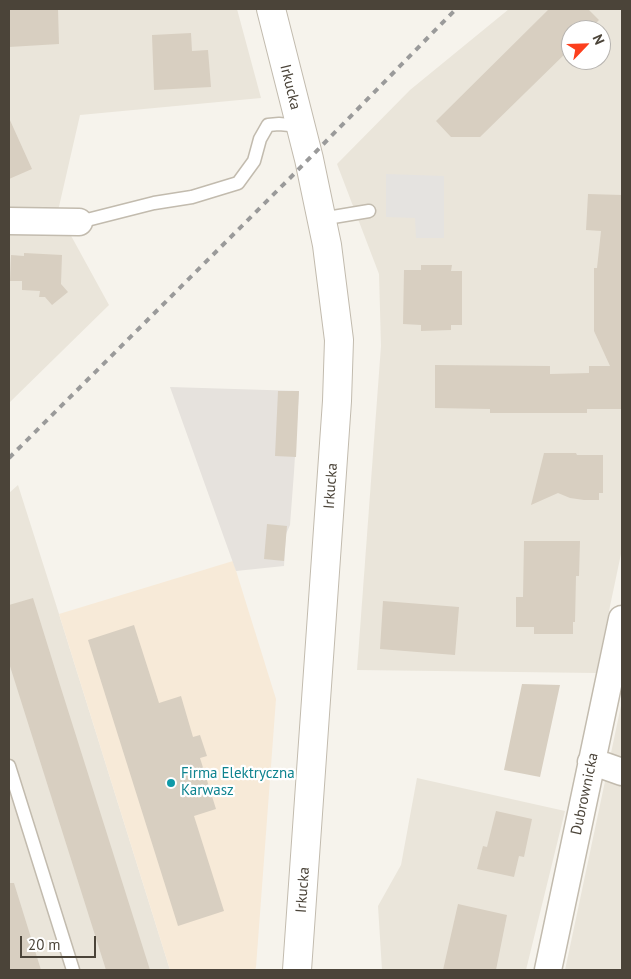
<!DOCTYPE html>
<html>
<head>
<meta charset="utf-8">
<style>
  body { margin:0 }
  #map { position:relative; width:631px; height:979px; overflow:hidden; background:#f6f3ec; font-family:"PT Sans",sans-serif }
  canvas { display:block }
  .frame { position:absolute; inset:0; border:10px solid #4b4439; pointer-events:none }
  .north { position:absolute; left:561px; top:20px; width:50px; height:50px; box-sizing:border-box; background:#fff; border:1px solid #b7b4b0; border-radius:50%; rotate:66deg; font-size:14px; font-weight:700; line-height:20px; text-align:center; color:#4b4439 }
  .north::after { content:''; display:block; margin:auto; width:18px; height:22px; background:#fc3f1d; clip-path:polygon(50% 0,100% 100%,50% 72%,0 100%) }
  .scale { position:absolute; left:20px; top:936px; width:76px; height:22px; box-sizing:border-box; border:2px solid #4b4439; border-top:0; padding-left:6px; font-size:15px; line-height:18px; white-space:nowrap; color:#4b4439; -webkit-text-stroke:4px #fff; paint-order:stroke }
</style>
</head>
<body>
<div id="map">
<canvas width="631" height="979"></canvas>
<div class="frame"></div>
<div class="north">N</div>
<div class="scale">20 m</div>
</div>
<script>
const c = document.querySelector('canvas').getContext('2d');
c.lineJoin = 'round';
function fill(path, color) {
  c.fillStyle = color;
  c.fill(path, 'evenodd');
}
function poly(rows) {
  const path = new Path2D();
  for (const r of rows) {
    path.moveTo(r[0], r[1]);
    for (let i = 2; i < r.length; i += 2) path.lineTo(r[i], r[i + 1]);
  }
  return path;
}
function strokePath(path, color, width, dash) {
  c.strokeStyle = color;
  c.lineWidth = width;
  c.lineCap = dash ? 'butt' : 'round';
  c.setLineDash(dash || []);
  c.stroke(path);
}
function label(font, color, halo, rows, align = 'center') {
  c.font = font + ' "PT Sans",sans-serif';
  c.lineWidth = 4.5;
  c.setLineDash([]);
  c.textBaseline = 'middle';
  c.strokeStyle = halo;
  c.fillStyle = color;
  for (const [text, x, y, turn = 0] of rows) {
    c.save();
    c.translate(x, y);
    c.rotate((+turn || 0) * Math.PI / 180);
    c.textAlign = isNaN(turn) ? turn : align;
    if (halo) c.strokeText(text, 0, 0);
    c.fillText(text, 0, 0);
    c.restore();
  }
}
const residential = poly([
  [9,9,237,9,261,98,80,115,58,211,9,208],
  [509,9,622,9,622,549,596,673,357,670,381,346,379,274,337,164,410,90],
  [571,30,601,30,601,60,571,60],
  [9,229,69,232,109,305,9,403],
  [18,485,59,614,170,970,9,970,9,493],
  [622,701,622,970,565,970,575,923],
  [417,778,565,811,526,970,382,970,378,906,401,865]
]);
const commercial = poly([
  [233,561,276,699,256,967,255,970,170,970,59,614]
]);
const industrial = poly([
  [170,387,299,391,294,472,290,525,286,534,284,566,236,571]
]);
const parking = poly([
  [386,174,444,176,444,238,416,238,415,218,386,217]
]);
const building = poly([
  [9,9,58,9,59,44,9,47],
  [549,9,588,9,599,20,589,30,571,30,571,48,480,137,451,137,436,121],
  [191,33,192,51,208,50,211,87,154,90,152,35],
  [9,118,32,169,9,179],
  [588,194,622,195,622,409,587,409,587,413,490,413,490,409,435,408,435,365,550,366,550,374,589,373,589,366,610,366,594,331,594,268,597,268,601,231,586,230],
  [24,253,62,255,61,284,68,292,52,305,45,297,39,297,40,291,22,290,22,281,10,281,11,255,24,256],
  [421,265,452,265,451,271,462,271,462,325,451,325,451,330,421,331,421,325,403,324,404,270,421,270],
  [278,391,299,391,296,457,275,456],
  [544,453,576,453,577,455,603,455,603,493,599,493,599,500,584,500,570,498,558,493,531,505],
  [267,524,287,526,284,561,264,559],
  [524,541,580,541,579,576,576,576,575,622,573,622,573,634,534,634,534,627,516,627,516,597,523,597],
  [33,598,60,685,150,970,106,970,9,663,9,605],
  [383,601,459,607,455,655,380,649],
  [134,625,159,703,181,696,193,737,200,735,207,756,200,758,216,809,194,816,224,911,178,926,88,640],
  [522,684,560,685,540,777,504,770],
  [496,811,532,819,524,857,519,856,514,877,477,869,483,846,487,847],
  [9,883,14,883,41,970,9,970],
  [458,904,507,915,496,970,443,970]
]);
const service = poly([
  [321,219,369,211],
  [79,222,154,203,192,197,238,183,254,161,260,139,268,125,279,124,300,126],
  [9,766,73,970]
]);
const minor = poly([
  [9,221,79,222],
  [591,762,605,766,622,772],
  [548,970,622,619]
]);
const tertiary = poly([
  [271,9,309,159,327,245,339,340,337,401,297,970]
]);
const rail = poly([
  [9,458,292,176,456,9]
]);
const markers = [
  [171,783,5,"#0f9aa8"]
];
const streetNames = [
  ["Irkucka",290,87,76],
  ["Irkucka",331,486,-86],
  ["Dubrownicka",585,794,-78],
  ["Irkucka",303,890,-86]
];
const cultureNames = [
  ["Firma Elektryczna",181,774],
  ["Karwasz",181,791]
];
fill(residential, '#eae5da');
fill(commercial, '#f7ead8');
fill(industrial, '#e6e2dd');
fill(parking, '#e5e3e0');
fill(building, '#d8cfc1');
strokePath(service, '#c2bbae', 15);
strokePath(minor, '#c2bbae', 29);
strokePath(tertiary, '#c2bbae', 30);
strokePath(service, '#fff', 12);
strokePath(minor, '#fff', 26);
strokePath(tertiary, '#fff', 28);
strokePath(rail, '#9a9a9a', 4, [6, 6]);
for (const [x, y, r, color] of markers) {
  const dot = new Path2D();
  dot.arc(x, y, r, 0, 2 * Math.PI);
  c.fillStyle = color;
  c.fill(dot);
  strokePath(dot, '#fff', 2);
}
label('15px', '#4b4439', '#fff', streetNames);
label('15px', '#0d838f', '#fff', cultureNames, 'left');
</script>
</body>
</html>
